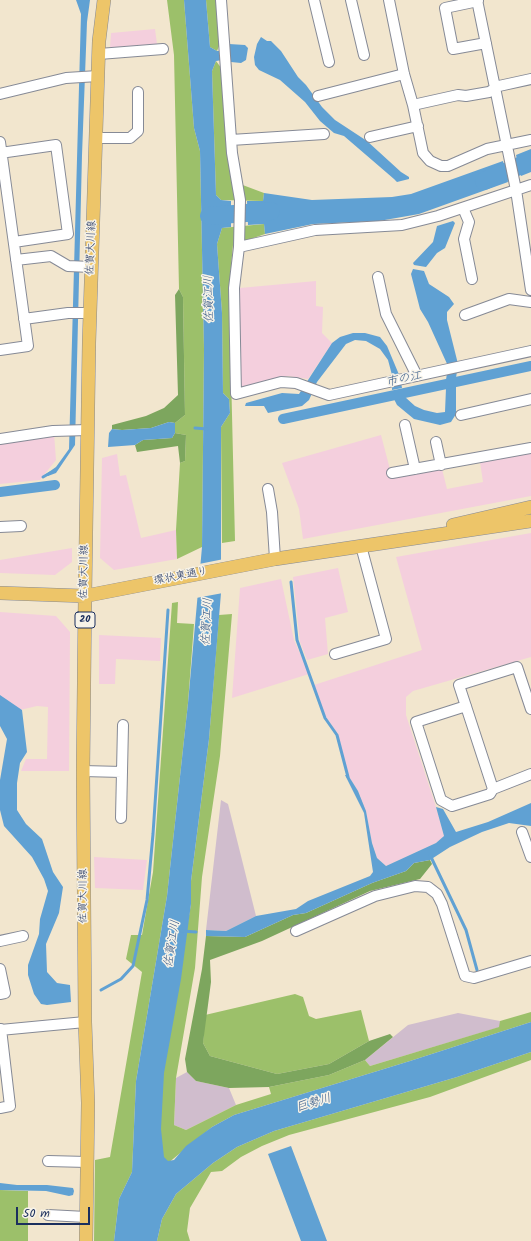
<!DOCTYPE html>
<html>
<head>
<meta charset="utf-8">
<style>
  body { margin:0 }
  #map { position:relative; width:531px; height:1241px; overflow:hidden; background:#f2e6ce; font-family:Kalam,sans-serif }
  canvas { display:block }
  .scale { position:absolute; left:16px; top:1207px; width:74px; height:18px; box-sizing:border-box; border:2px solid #1b2f5e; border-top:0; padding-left:5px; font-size:12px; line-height:14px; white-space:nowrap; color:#1b2f5e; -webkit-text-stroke:3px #f7f3e8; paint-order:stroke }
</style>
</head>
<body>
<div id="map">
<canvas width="531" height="1241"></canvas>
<div class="scale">50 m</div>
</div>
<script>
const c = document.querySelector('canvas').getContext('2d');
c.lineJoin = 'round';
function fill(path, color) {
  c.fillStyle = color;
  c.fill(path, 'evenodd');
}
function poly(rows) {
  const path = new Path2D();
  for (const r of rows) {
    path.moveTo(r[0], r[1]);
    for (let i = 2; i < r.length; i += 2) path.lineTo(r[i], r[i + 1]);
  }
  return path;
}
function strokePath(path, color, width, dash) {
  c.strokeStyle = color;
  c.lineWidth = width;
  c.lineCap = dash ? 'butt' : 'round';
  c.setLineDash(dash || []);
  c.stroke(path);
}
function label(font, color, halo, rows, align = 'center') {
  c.font = font + ' Kalam,"Klee One",sans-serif';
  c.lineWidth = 3;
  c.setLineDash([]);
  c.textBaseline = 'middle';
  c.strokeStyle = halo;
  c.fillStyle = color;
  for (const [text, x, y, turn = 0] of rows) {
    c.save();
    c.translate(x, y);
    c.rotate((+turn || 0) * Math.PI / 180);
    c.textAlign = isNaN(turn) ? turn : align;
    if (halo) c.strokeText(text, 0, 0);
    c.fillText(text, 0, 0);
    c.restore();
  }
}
const built = poly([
  [155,29,157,44,110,48,111,33],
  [316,281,316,306,323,307,322,333,332,343,308,379,288,376,240,387,240,288],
  [54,433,56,460,40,480,0,484,0,442],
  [381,435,392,477,442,469,447,489,483,482,480,462,531,452,531,496,303,539,299,509,282,463],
  [117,454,120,476,126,475,141,538,176,530,177,559,114,570,100,558,102,458],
  [531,533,531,657,413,691,406,697,406,715,436,807,444,836,436,843,386,866,377,858,372,843,366,811,358,791,348,775,338,734,326,717,314,685,422,650,396,557],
  [72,548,72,562,55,575,0,573,0,560],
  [338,568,348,612,325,618,328,654,307,660,300,642,293,577],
  [281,579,294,640,309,674,232,698,240,588],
  [0,612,56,616,70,632,69,771,21,771,26,759,47,759,48,707,37,706,20,710,0,697],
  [99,635,161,638,160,661,116,659,115,684,99,684],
  [94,857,147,860,143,890,95,888]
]);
const industrial = poly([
  [221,800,228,804,256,916,226,931,206,930],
  [458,1013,500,1021,500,1027,370,1066,365,1060,408,1025],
  [187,1072,196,1081,229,1088,236,1105,186,1130,174,1125,176,1078]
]);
const green = poly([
  [167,0,184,0,194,128,200,151,204,349,202,547,177,559,176,530,180,463,185,461,186,435,175,433,175,423,185,415,183,297,179,289,174,55],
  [206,0,217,0,221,41,217,51,210,47],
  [216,61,222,69,232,181,264,193,263,201,221,200,216,195,212,71],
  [264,224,265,234,233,245,229,288,235,541,222,543,221,427,230,413,229,399,223,393,222,313,217,244,222,228],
  [178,602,177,623,194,624,188,703,167,896,136,1081,132,1172,119,1199,114,1241,94,1241,95,1160,110,1157,142,972,126,959,131,935,142,935,153,872,172,603],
  [232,614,220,756,202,877,195,968,176,1078,174,1125,186,1130,236,1105,271,1094,269,1087,329,1075,365,1060,370,1066,499,1027,500,1021,531,1012,531,1022,410,1061,234,1115,212,1127,162,1168,155,1118,191,904,191,881,209,739,219,615],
  [295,994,303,997,309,1016,316,1019,361,1010,369,1041,329,1064,277,1074,210,1056,203,1043,205,1015],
  [531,1052,531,1060,430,1097,289,1135,262,1146,241,1157,222,1171,211,1172,190,1208,187,1231,190,1241,157,1241,162,1219,176,1194,213,1163,237,1147,274,1131,457,1077],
  [0,1190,28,1191,28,1241,0,1241]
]);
const forest = poly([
  [179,289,183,297,185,415,175,423,169,422,151,428,122,430,112,429,112,425,146,416,164,408,178,395,175,295],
  [175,433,186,435,185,461,180,463,178,446,137,452,135,445,143,440,172,438],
  [430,860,432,864,420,879,370,891,262,941,210,960,211,982,203,1043,210,1056,277,1074,329,1064,369,1041,390,1034,393,1037,365,1060,329,1075,269,1087,229,1088,196,1081,187,1072,185,1059,202,969,206,936,245,937,293,915,306,913,372,883,406,871,414,863]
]);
const water = poly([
  [76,0,90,0,87,22,82,155,75,445,56,473,48,476,46,474,56,467,69,449,81,14],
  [184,0,206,0,210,47,217,51,227,51,229,44,245,45,248,48,246,60,241,63,231,62,229,59,216,61,212,71,216,195,221,200,231,201,231,227,222,228,217,244,222,313,223,393,229,399,230,413,221,427,221,593,209,739,191,881,191,904,181,979,164,1073,161,1129,164,1157,168,1161,174,1160,186,1146,212,1127,234,1115,410,1061,531,1022,531,1052,457,1077,274,1131,237,1147,213,1163,176,1194,162,1219,157,1241,114,1241,119,1199,132,1172,136,1081,167,896,188,703,202,547,204,349,200,151,194,128],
  [261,37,267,41,271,41,281,51,298,77,306,85,322,107,335,120,367,141,401,172,409,177,409,179,397,182,394,179,344,136,334,133,320,121,305,102,280,80,259,70,255,65,254,57,257,44],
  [531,149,531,172,521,176,516,155],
  [503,161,508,182,419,214,379,221,313,224,265,234,264,224,248,225,247,201,263,201,264,193,312,200,392,197,411,194],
  [453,221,455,223,445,248,437,253,426,267,414,265,413,263,433,242,437,226],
  [413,269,424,271,429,284,449,297,454,304,447,312,447,320,458,364,456,378,446,380,448,366,428,322,420,309,411,274],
  [353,333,365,333,380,337,387,346,400,377,402,388,392,390,392,375,388,360,380,349,366,341,355,340,346,344,317,382,309,400,302,406,268,413,264,406,245,406,246,403,282,393,299,394,332,343,340,337],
  [456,386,456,414,451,422,440,425,414,419,397,405,394,399,405,397,415,406,424,410,437,413,445,412,446,388],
  [169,422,175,423,175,433,172,438,143,440,135,445,108,447,109,433,112,429,122,430,151,428],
  [0,695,22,710,27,752,20,763,17,783,17,810,26,824,42,839,53,872,63,887,59,913,46,944,47,972,57,983,70,985,71,1002,47,1005,41,1004,34,994,28,975,28,965,39,934,40,919,48,891,44,879,32,857,4,826,0,810,0,780,7,739,0,726],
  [345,775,348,775,358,791,366,811,372,843,377,858,386,866,436,843,444,836,436,807,443,809,456,832,488,822,531,803,531,826,509,823,482,832,450,847,430,860,414,863,406,871,372,883,306,913,293,915,245,937,206,936,206,930,226,931,256,916,296,909,308,901,370,876,373,872,364,813],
  [291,1146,327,1241,301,1241,268,1154],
  [0,1183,17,1185,47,1185,73,1188,74,1191,73,1195,69,1196,46,1191,0,1190]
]);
const pier = poly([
  [224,559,223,593,196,598,199,564]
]);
const stream = poly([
  [195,428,207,429],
  [43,477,50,473],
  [291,582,297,640,325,718,337,735,348,777],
  [430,855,466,930,477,970],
  [182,931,196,932],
  [101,990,121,979,133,966,147,900,153,834,168,610]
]);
const canal = poly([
  [283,419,531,366],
  [0,492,55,485]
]);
const river = poly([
  [484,181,531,161],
  [209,216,271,211]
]);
const minor = poly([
  [221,0,232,153,240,200,239,247,234,288,236,394,281,382,296,383,329,395,531,351],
  [314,0,329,62],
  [351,0,364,55],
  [389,0,404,74,413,105,458,95,466,96,489,92,499,86,531,79],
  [477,0,516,190,531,290],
  [478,1,445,8,453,49,486,43],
  [99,54,163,49],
  [0,94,66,78,98,76],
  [318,96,404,74],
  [413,105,423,153,430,161,441,166,448,166,487,149,531,140],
  [370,137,418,126],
  [96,138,130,138,138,131,138,92],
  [231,140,324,134],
  [0,142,28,346,0,350],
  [0,153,56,145,68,234,14,242],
  [463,208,469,222,464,239,472,279],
  [239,247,315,230,402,225,438,216,531,185],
  [16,260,51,256,68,266,91,267],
  [378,277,386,314,417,376],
  [465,315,509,299,531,302],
  [24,319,68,313,90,313],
  [461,415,531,399],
  [405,425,415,469],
  [0,439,53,431,88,430],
  [436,442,441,465],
  [392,473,531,448],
  [268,489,272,512,275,559],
  [0,527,21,526],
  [335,654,386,639,361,546],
  [466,706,416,722,441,800,452,806,490,794,493,789,531,774],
  [83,771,122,772],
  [493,789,459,685,517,667,531,709],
  [121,818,123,725],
  [522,832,531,857],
  [296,931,375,896,415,886,428,887,437,894,442,904,465,976,474,978,531,961],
  [0,941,23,936],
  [0,969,5,993,0,994],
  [0,1030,85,1022],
  [0,1108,10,1106,1,1029],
  [48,1161,87,1162],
  [48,1215,86,1217]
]);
const major = poly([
  [453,525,531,507],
  [0,593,85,596,275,559,531,521],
  [86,1241,88,1103,85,1022,83,771,85,596,89,343,99,41,104,0]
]);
const shields = [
  [85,620,20]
];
const shieldNames = [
  ["20",85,620]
];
const streetNames = [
  ["佐賀大川線",92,248,-88],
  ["佐賀大川線",85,572,-89],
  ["環状東通り",181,577,-11],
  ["佐賀大川線",84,896,-90]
];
const waterNames = [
  ["佐賀江川",210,299,-91],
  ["市の江",404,380,-12],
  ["佐賀江川",208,622,-87],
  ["佐賀江川",173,944,-81],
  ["巨勢川",314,1104,-17]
];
fill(built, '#f4cfdd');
fill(industrial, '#d0bdcd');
fill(green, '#9cc06a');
fill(forest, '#7da65e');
fill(water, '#60a1d3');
fill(pier, '#f2e6ce');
strokePath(stream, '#60a1d3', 3);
strokePath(canal, '#60a1d3', 10);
strokePath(river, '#60a1d3', 18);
strokePath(minor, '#868a96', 12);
strokePath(major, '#868a96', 14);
strokePath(minor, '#fff', 10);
strokePath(major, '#edc569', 13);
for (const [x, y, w] of shields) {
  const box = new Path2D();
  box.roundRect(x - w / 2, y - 8, w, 16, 3);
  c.fillStyle = '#f7f3e8';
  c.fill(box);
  strokePath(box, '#1b2f5e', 1);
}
label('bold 10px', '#1b2f5e', null, shieldNames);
label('11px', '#1b2f5e', '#f7f3e8', streetNames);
label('italic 12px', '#335787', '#f7f3e8', waterNames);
</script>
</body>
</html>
